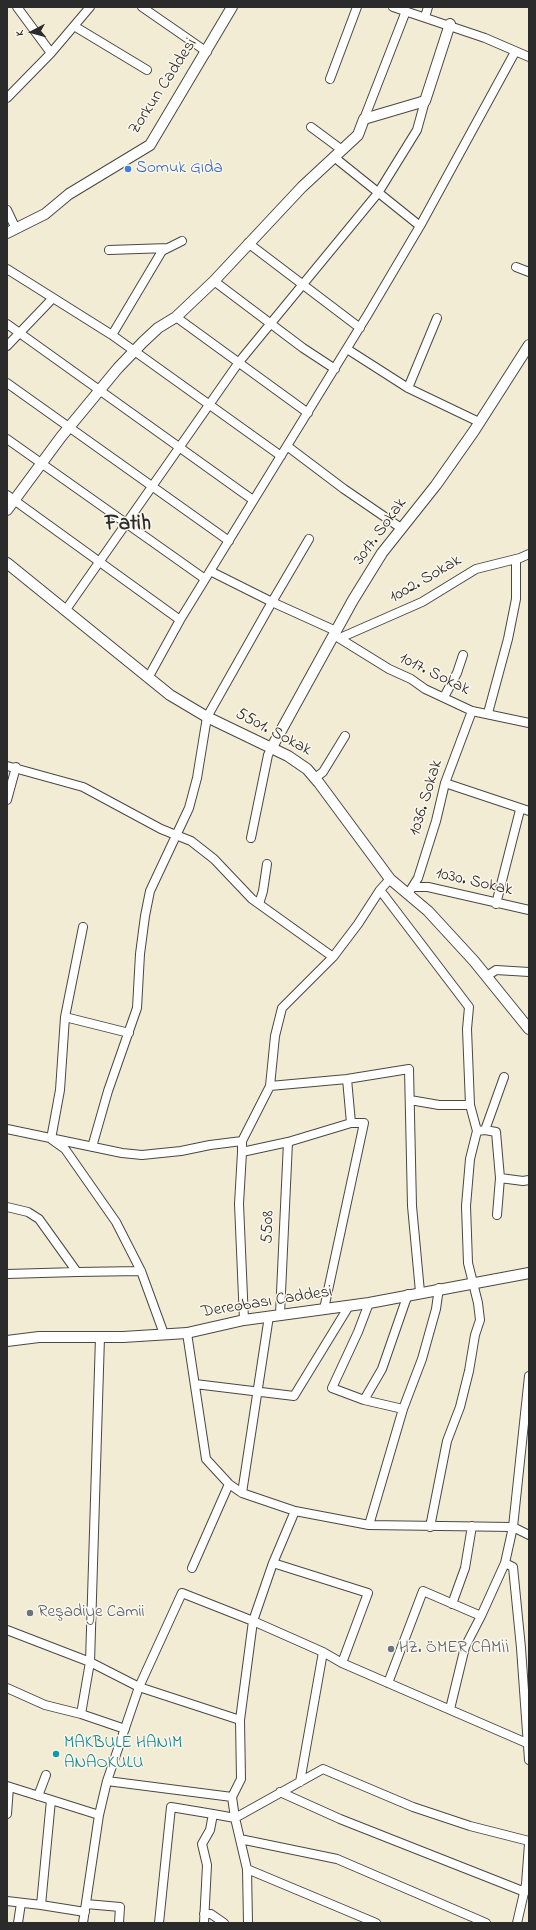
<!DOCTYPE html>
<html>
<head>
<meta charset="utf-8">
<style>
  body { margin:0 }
  #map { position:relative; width:536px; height:1930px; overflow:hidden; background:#f3ecd5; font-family:"Indie Flower",sans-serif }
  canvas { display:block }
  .frame { position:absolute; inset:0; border:8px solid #2b2b2b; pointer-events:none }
  .north { position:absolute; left:12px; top:12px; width:40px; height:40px; -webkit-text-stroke:3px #fbf7ec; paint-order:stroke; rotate:264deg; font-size:11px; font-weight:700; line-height:16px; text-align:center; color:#2b2b2b }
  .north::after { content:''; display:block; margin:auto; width:14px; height:18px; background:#2b2b2b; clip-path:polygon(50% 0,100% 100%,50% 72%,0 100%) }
</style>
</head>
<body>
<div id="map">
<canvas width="536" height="1930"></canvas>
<div class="frame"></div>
<div class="north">K</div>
</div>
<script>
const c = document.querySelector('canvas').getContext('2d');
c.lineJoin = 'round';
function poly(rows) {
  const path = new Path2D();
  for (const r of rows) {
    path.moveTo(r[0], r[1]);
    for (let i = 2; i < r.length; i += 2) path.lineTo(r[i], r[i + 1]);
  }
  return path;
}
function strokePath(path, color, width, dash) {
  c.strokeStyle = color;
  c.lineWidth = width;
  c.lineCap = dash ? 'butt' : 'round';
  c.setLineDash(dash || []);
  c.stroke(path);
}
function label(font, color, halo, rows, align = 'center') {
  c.font = font + ' "Indie Flower",sans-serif';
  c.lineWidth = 3;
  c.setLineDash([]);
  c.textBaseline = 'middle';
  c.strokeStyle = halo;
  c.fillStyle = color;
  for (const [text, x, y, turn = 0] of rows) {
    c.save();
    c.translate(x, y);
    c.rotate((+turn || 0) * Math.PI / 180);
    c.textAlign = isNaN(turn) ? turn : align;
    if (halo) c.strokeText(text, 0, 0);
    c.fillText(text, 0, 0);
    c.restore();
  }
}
const minor = poly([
  [17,7,51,53],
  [142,7,207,52],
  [393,7,485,38,529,57],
  [425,17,428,7],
  [74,26,147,70],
  [330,79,357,7],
  [7,98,51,53,90,7],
  [364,119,406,11],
  [311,127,342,150],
  [334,157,420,226],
  [7,210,16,229],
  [248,243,360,328],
  [109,250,168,248],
  [516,267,529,272],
  [7,269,112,335,281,456],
  [214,281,303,348,335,369],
  [176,317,308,413],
  [7,324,253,500],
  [112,335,162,251,182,241],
  [7,346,53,298],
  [347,349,408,388,479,422],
  [7,383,229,541],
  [408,388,437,318],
  [7,439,205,579],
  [287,446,344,489,401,528],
  [7,495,180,620],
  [210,571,272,602,336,631],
  [65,611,239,362,378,193,417,130,425,101],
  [334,635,389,669,411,679,425,689,472,711,529,723],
  [340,638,422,602,476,569,520,558,529,554],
  [148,678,180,620,368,314,420,226,515,52],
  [444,697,457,673,463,655],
  [488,713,508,639,516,599,516,559],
  [7,766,83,787,161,829,191,841,214,859,252,899,333,957],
  [315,778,323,772,345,736],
  [445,783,529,811],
  [7,800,16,767],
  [251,838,268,755,272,747],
  [413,887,428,887,529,910],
  [380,890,469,1007,467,1029,470,1105,477,1131],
  [408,894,418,878,436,821,445,783,472,711],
  [259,904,263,891,267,864],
  [496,904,520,810],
  [487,976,496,970,529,972],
  [65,1017,83,927],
  [129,1033,65,1017,60,1090,51,1139,65,1149,116,1222,141,1271,164,1334],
  [347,1079,351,1123],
  [270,1086,347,1079,409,1069,412,1206,420,1292],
  [410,1100,439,1105,470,1105],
  [7,1129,122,1153,142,1155,181,1151,210,1145,242,1141],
  [485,1130,496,1132,500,1178,523,1181,529,1180],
  [92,1147,108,1091,137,1008,140,954,145,916,150,891,189,808,197,778,207,717,272,602,309,539],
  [242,1152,242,1141,270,1086,275,1036,282,1008,333,957,358,924,380,890,390,879],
  [7,1207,28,1212,39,1219,77,1272,141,1271],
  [497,1215,500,1178],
  [7,1274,77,1272],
  [369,1303,358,1332,332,1388,364,1400,403,1409],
  [280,1314,288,1142],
  [244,1320,239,1204,242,1152,288,1142,351,1123,364,1123,324,1309],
  [187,1333,206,1459,229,1484,242,1493,295,1511,369,1525,513,1527,529,1535],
  [195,1384,294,1396,349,1306],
  [364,1400,382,1369,408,1294],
  [242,1493,269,1316],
  [369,1525,403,1409,422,1359,436,1309,439,1288],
  [430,1527,447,1441,460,1407,469,1371,475,1335,480,1320,478,1303,468,1263,466,1206,470,1159,477,1131,485,1130,504,1077],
  [273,1563,368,1593,342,1663],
  [505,1563,513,1567,521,1648,529,1760],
  [192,1568,229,1484],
  [452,1604,465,1568,472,1526],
  [7,1630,90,1662,139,1687,240,1720],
  [388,1683,423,1591,481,1616,505,1563,513,1527,529,1376],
  [7,1688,45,1705,81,1714,125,1729],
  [450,1709,465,1647,481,1616],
  [81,1714,90,1662,100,1337],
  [107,1781,139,1687,182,1593,253,1621,323,1652,342,1663,529,1744],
  [300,1782,323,1652],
  [7,1786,99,1815,83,1923],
  [280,1792,340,1819,525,1892],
  [38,1796,46,1775],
  [7,1814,9,1787],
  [99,1815,107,1781,232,1797],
  [240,1839,337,1859,486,1923],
  [247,1869,376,1923],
  [7,1901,41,1905,85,1912],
  [86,1904,120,1907,119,1923],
  [41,1905,51,1800],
  [204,1914,211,1914,224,1923],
  [18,1923,21,1903],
  [159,1923,171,1807,213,1814],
  [204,1923,207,1865,202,1844,210,1830,213,1814,235,1818,323,1769,413,1807,470,1826,529,1841],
  [248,1923,247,1869,235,1818,232,1797,241,1779,240,1720,253,1621,273,1563,295,1511],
  [517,1923,526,1884,529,1844]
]);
const tertiary = poly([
  [7,233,45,214,69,194,150,145,232,7],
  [7,510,61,437,118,368,143,342,158,328,176,317,214,281,302,187,358,135,364,119,425,101,450,24],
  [7,563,170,695,207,717,288,756,307,769,319,783,390,879,428,911,474,961,529,1029],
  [272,747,353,600,382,553,436,485,474,431,529,345],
  [7,1341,39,1337,123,1337,187,1333,244,1320,369,1303,529,1273]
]);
const markers = [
  [128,169,4,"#3f7fe0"],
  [30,1613,4,"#6b7280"],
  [391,1649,4,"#6b7280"],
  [56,1754,4,"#0f9aa8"]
];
const streetNames = [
  ["Zorkun Caddesi",164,87,-57],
  ["3017. Sokak",381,532,-54],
  ["1002. Sokak",426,580,-30],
  ["1017. Sokak",434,675,26],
  ["5501. Sokak",273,733,28],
  ["1036. Sokak",427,798,-73],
  ["1030. Sokak",474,883,13],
  ["5508",269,1227,-88],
  ["Dereobası Caddesi",267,1303,-9]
];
const shopNames = [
  ["Somuk Gıda",136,169]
];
const worshipNames = [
  ["Reşadiye Camii",38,1613],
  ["HZ. ÖMER CAMİİ",399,1649]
];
const cultureNames = [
  ["MAKBULE HANIM",64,1744],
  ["ANAOKULU",64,1764]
];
const districtNames = [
  ["Fatih",128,526]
];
strokePath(minor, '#494844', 10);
strokePath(tertiary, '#494844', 12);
strokePath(minor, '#fff', 8);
strokePath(tertiary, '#fff', 10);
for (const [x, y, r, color] of markers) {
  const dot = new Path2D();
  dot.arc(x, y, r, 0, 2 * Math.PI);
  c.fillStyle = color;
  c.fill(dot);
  strokePath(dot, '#fbf7ec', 1.5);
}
label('17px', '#2b2b2b', '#fbf7ec', streetNames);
label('17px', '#366cbe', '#fbf7ec', shopNames, 'left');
label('17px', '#5b616d', '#fbf7ec', worshipNames, 'left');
label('17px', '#0d838f', '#fbf7ec', cultureNames, 'left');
label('bold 21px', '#2b2b2b', '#fbf7ec', districtNames);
</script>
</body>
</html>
